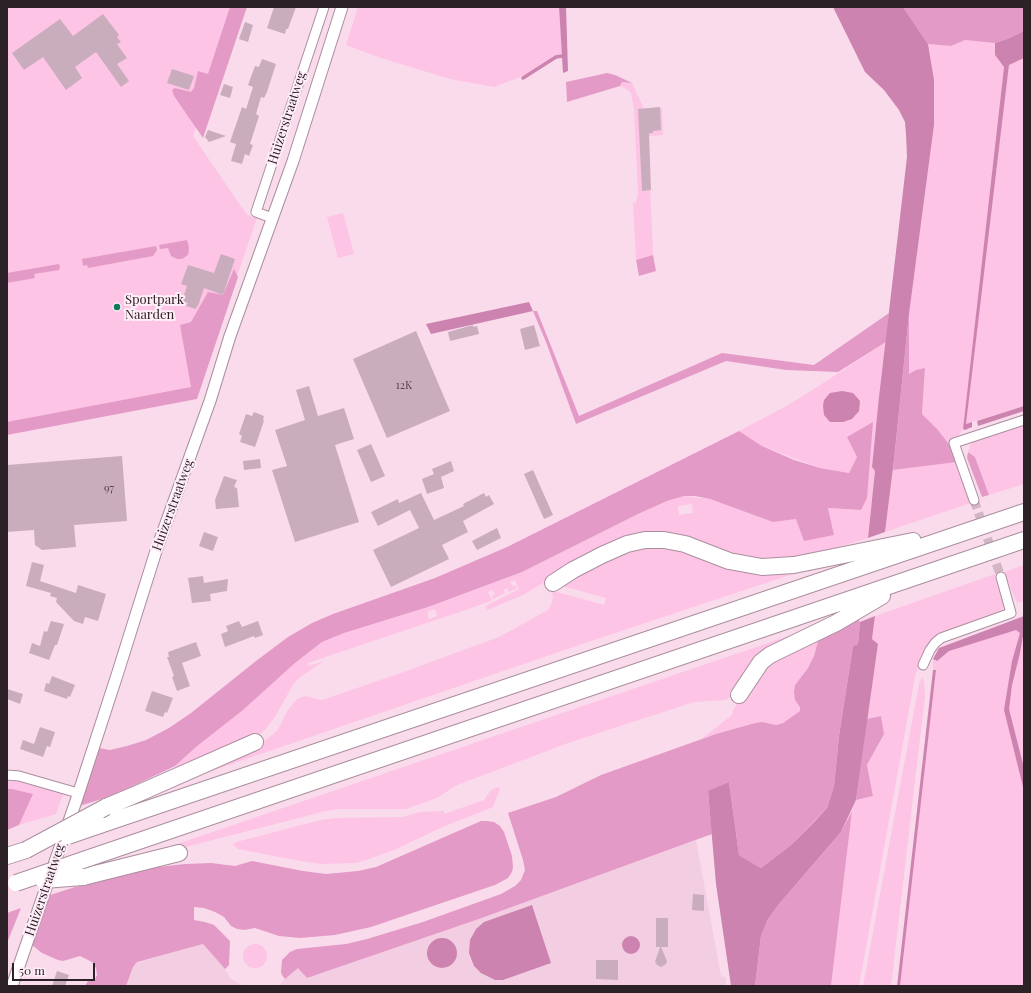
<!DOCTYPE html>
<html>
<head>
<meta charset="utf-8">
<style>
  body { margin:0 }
  #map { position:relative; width:1031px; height:993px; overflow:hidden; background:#fadbec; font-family:"Playfair Display",serif }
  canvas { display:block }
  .frame { position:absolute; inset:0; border:8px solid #2c2127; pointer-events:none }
  .scale { position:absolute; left:12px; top:963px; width:83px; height:18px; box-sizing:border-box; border:2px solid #2c2127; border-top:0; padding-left:5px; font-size:12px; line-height:14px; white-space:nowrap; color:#2c2127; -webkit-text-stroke:3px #ffedf7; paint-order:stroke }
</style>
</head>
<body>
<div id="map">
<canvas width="1031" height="993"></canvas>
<div class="frame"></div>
<div class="scale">50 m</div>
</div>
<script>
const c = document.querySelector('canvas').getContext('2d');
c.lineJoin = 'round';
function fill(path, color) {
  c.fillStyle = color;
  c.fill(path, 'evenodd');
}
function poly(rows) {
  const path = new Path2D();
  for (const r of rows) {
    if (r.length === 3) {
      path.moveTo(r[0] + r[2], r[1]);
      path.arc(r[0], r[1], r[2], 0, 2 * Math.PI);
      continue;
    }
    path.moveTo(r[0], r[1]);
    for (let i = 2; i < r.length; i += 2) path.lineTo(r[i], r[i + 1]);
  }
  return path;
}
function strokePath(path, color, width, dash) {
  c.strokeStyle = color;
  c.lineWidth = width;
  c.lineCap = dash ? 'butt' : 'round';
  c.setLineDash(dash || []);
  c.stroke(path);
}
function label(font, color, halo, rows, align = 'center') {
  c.font = font + ' "Playfair Display",serif';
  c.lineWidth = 4;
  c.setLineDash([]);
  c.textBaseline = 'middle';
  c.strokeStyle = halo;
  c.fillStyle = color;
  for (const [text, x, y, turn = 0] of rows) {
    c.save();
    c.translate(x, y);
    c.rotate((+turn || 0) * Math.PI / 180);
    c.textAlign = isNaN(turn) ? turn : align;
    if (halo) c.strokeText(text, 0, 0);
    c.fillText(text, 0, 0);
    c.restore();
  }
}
const built = poly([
  [696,840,721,976,726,977,726,986,278,986,298,967,307,978,479,919],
  [203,944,225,969,231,979,244,986,126,986,133,967,137,962]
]);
const green = poly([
  [7,7,237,7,193,136,247,215,257,218,196,396,7,433],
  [358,7,559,7,562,53,520,77,494,87,450,79,381,58,346,45],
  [965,40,995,43,995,55,1004,67,963,429,951,447,938,430,922,414,925,368,909,374,909,314,934,125,934,80,928,44,951,46],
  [1024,58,1024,406,966,424,1009,65],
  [622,82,632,83,644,109,662,108,663,135,648,136,653,255,636,260,633,203,636,203,638,193,634,109,631,93,625,88,620,86],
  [343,213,354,254,338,258,327,217],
  [886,342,872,467,875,471,868,538,835,548,794,558,758,561,673,536,573,565,523,595,487,610,486,606,519,589,515,580,510,582,512,586,515,585,517,588,509,592,507,588,503,590,505,593,493,599,492,596,495,594,492,590,488,592,492,600,480,605,308,663,309,666,324,661,303,675,294,683,275,717,265,730,253,738,176,771,175,766,196,747,243,710,295,663,322,642,344,633,428,607,522,572,638,514,667,501,684,496,710,499,773,522,796,519,834,535,828,508,861,510,857,457,849,473,820,468,762,446,739,431,781,409,811,391],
  [692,504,693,513,679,515,678,506],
  [435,609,437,616,429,619,427,612],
  [1024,425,1024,484,989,495,975,457,968,452,972,441],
  [957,462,971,503,885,532,893,470],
  [653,543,713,559,826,563,585,643,179,782,263,742,277,731,288,710,297,699,305,696,322,700,401,673,499,637,548,610,552,603,553,596,551,595,553,591,604,605,606,598,558,585,593,563],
  [1024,565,1024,601,1017,603,1004,572],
  [995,574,1005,607,997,615,935,639,927,646,919,664,915,677,859,986,831,986,852,811,856,800,873,796,867,765,884,734,881,716,867,719,878,644,872,639,875,616],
  [1024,617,1024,986,899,986,936,670,933,670,933,659,937,661,940,650],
  [809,629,771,650,736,693,726,700,694,702,568,743,457,785,437,798,406,809,338,809,326,811,143,858,136,858],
  [819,637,814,656,808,668,795,685,800,707,800,711,783,723,776,725,762,722,755,723,701,739,732,715,733,710,764,665],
  [922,677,924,681,925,696,891,986,863,986,919,684],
  [7,781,15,781,40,786,63,794,56,814,19,825,33,794,7,789],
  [498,787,500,789,493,807,445,826,394,850,366,860,355,863,322,864,300,861,238,849,233,845,236,842,321,820,336,818,403,817,420,812,444,811,444,814,484,800,491,790],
  [255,956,12]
]);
const forest = poly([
  [230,7,247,7,203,138,174,96,172,90,175,88,191,92,194,88,198,71,208,74],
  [903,7,1024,7,1024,31,1007,39,995,43,965,40,951,46,928,44],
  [607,73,615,75,632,83,622,82,620,86,567,102,566,82],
  [187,240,189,248,188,255,182,259,177,259,171,256,168,248,160,249,159,245],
  [156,246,157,250,153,256,88,268,87,265,83,266,82,259],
  [653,255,656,271,639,276,636,260],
  [59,264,60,267,59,270,34,274,35,278,7,283,7,273],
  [234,269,238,277,197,399,7,435,7,422,191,387,180,325,191,322,208,292,223,295],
  [533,311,537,311,579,416,722,353,814,365,889,313,886,342,838,372,786,370,726,361,576,424,546,342],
  [909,314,909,374,916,370,925,368,922,414,938,430,951,447,957,462,893,470],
  [873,422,867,498,861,510,828,508,834,535,804,541,796,519,773,522,710,499,695,496,684,496,667,501,638,514,522,572,428,607,344,633,322,642,295,663,243,710,196,747,175,766,112,796,79,806,99,748,110,750,127,746,146,740,169,728,191,713,256,661,288,637,312,623,333,614,435,578,507,547,739,431,762,446,794,460,820,468,849,473,857,457,847,437],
  [968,452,975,457,989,495,982,497,967,458],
  [858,619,860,622,858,644,853,646,839,736,834,786,827,808,791,845,761,868,739,855,729,782,708,792,712,834,479,919,307,978,298,968,285,979,282,975,281,972,282,960,290,952,297,949,346,944,367,939,423,922,501,894,515,886,521,880,525,870,523,860,508,813,556,797,601,775,716,734,755,723,762,722,776,725,783,723,800,711,800,707,795,700,794,692,795,685,808,668,814,656,819,637],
  [881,716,884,734,867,765,873,796,856,800,867,719],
  [7,789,12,789,33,794,19,825,7,830],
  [852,811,831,986,755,986,761,936,768,919,779,904,841,832],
  [481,821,487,821,494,822,500,826,504,832,512,856,513,867,512,872,508,878,495,885,371,927,335,935,300,938,279,936,255,928,244,930,237,929,231,926,224,917,215,912,204,908,194,907,194,920,205,922,214,925,230,941,229,965,225,969,203,944,137,962,133,967,126,986,85,986,88,981,95,979,97,975,96,968,92,962,80,956,63,961,58,960,42,953,32,945,47,896,75,887,158,867,185,864,211,863,235,866,252,861,303,871,326,874,358,871,376,867],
  [21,908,7,943,7,913]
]);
const water = poly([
  [559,7,566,7,568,71,563,73],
  [833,7,903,7,928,44,934,80,934,125,909,314,894,460,885,532,868,538,875,471,872,467,879,397,907,157,906,134,905,122,899,110,884,90,865,72],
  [1024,31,1024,58,1009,65,966,424,972,422,972,427,965,430,963,429,1004,67,995,55,995,43,1007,39],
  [529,302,533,311,431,334,426,324],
  [842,391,853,393,860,401,859,411,852,419,843,422,830,422,824,415,823,406,824,400,830,393],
  [1024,406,1024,411,978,426,977,421],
  [875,616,872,639,878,644,856,800,841,832,779,904,768,919,761,936,755,986,731,986,716,884,708,791,729,782,739,855,761,868,791,845,815,821,827,808,834,786,839,736,853,646,858,644,860,622],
  [1024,616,1024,630,1020,653,1012,685,1009,709,1024,768,1024,791,1004,710,1012,661,1020,633,1016,630,949,651,937,661,933,659,939,648],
  [933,670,936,670,900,986,897,986],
  [532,905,551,963,503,980,495,980,481,973,474,966,469,953,470,940,476,929,484,922],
  [631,945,9],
  [442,953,15]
]);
const stream = poly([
  [523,78,556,57,562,56]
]);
const building = poly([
  [274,7,296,7,288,29,286,29,285,34,267,28],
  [103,14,119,35,117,37,121,42,117,44,127,58,117,64,129,81,121,87,96,52,75,67,82,78,66,90,43,57,24,70,12,53,60,19,73,36],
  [245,22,253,25,248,42,239,39],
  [262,59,276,64,267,92,264,98,261,97,256,114,259,116,250,144,253,145,249,156,245,154,242,164,231,161,236,144,230,142,242,107,246,109,253,87,248,85,255,66,259,67],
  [172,69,194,76,189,90,167,83],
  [224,84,233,87,230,98,220,95],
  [660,107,661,130,653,131,653,133,649,133,651,190,642,191,638,109],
  [208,130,226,136,209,142,205,137],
  [221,254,235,259,223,295,204,288,198,306,197,306,196,309,186,306,188,303,182,301,187,286,181,284,188,265,214,273],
  [473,325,473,327,477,326,479,334,450,341,448,332],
  [534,325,540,346,525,350,520,329],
  [416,331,450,411,387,438,353,359],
  [309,386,318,416,344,408,354,439,335,445,359,522,295,542,272,470,287,466,275,430,305,420,296,390],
  [254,412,264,416,263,420,264,421,255,447,240,442,242,436,239,434,246,414,252,416],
  [371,444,385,476,371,482,357,450],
  [122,456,127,521,74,525,76,547,42,550,35,545,34,530,7,532,7,465],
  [260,459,261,468,244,470,243,461],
  [451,461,454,471,441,477,444,488,427,494,422,479,434,474,432,469],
  [533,470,553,515,544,519,524,474],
  [224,476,237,480,234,487,237,488,239,507,216,509,215,500],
  [421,493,434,520,464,506,463,504,484,493,486,497,489,495,494,504,463,521,468,532,442,545,449,559,391,587,373,550,419,528,410,510,378,526,371,512,398,499,399,503],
  [497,528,501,538,477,550,472,541],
  [204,532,218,537,213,551,199,546],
  [32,562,44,565,40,581,76,593,78,585,106,594,98,621,85,617,83,624,74,621,56,602,57,598,50,596,51,593,26,586],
  [203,576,204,583,228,579,227,591,210,594,211,601,192,603,188,578],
  [51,621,64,624,57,645,55,645,49,660,29,653,32,643,40,646,44,631,47,632],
  [239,621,242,627,258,621,263,635,255,638,254,636,225,647,221,634,228,631,226,626],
  [196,642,201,656,182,663,190,686,177,691,172,677,174,676,167,657,169,657,168,652],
  [52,676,75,685,70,697,68,696,67,699,44,691,46,683,49,684],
  [7,689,23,694,20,704,7,699],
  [152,691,173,698,167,713,165,712,163,717,145,711],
  [40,727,55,732,50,747,47,746,43,757,20,749,23,740,34,744],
  [693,894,704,895,704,911,692,910],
  [656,918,668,918,668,947,661,947,667,961,666,964,661,967,657,965,655,962,660,947,656,947],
  [596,960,618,960,618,980,596,979],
  [57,971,69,975,65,986,52,986]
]);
const minorTunnel = poly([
  [974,500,1001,577]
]);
const minor = poly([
  [272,218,256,212,324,7],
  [974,500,954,443,1024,420],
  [923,665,930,650,935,643,941,638,1011,613,1001,577],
  [7,775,19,776,78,793]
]);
const tertiary = poly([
  [12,986,76,801,118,672,156,551,210,401,230,336,293,161,342,7]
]);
const motorway = poly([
  [553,583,573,570,602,555,627,544,645,540,664,540,685,544,729,561,762,567,794,565,913,541],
  [739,695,761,662,770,655,836,623,882,596],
  [106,807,137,794,255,742],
  [100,825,1024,512],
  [7,856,26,850],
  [89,858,1024,540],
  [83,877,179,853]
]);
const motorwayBridge = poly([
  [68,836,100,825],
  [26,850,106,807],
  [43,880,83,877],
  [16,883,89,858]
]);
const markers = [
  [117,307,4,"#0c7a55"]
];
const numberNames = [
  ["12K",404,386],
  ["97",109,489]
];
const streetNames = [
  ["Huizerstraatweg",287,118,-72],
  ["Huizerstraatweg",173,505,-70],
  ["Huizerstraatweg",45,890,-71]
];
const poiNames = [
  ["Sportpark",125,300],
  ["Naarden",125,315]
];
fill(built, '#f3cee3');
fill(green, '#fdc4e5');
fill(forest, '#e49ac7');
fill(water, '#cc83b0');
strokePath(stream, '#cc83b0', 3.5);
fill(building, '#caadbd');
strokePath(minorTunnel, '#d1b6c5', 9, [9, 4.5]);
strokePath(minor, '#aa8e9e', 11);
strokePath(tertiary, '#aa8e9e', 13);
strokePath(motorway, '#aa8e9e', 18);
strokePath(minor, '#fff', 9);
strokePath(tertiary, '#fff', 11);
strokePath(motorway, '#fff', 16);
strokePath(motorwayBridge, '#aa8e9e', 18, []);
strokePath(motorwayBridge, '#fff', 16);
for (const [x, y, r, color] of markers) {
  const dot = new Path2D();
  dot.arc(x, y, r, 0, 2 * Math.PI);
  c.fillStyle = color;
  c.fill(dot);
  strokePath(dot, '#ffedf7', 1.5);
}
label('11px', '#54444c', null, numberNames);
label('13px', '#2c2127', '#ffedf7', streetNames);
label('13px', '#2c2127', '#ffedf7', poiNames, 'left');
</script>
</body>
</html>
